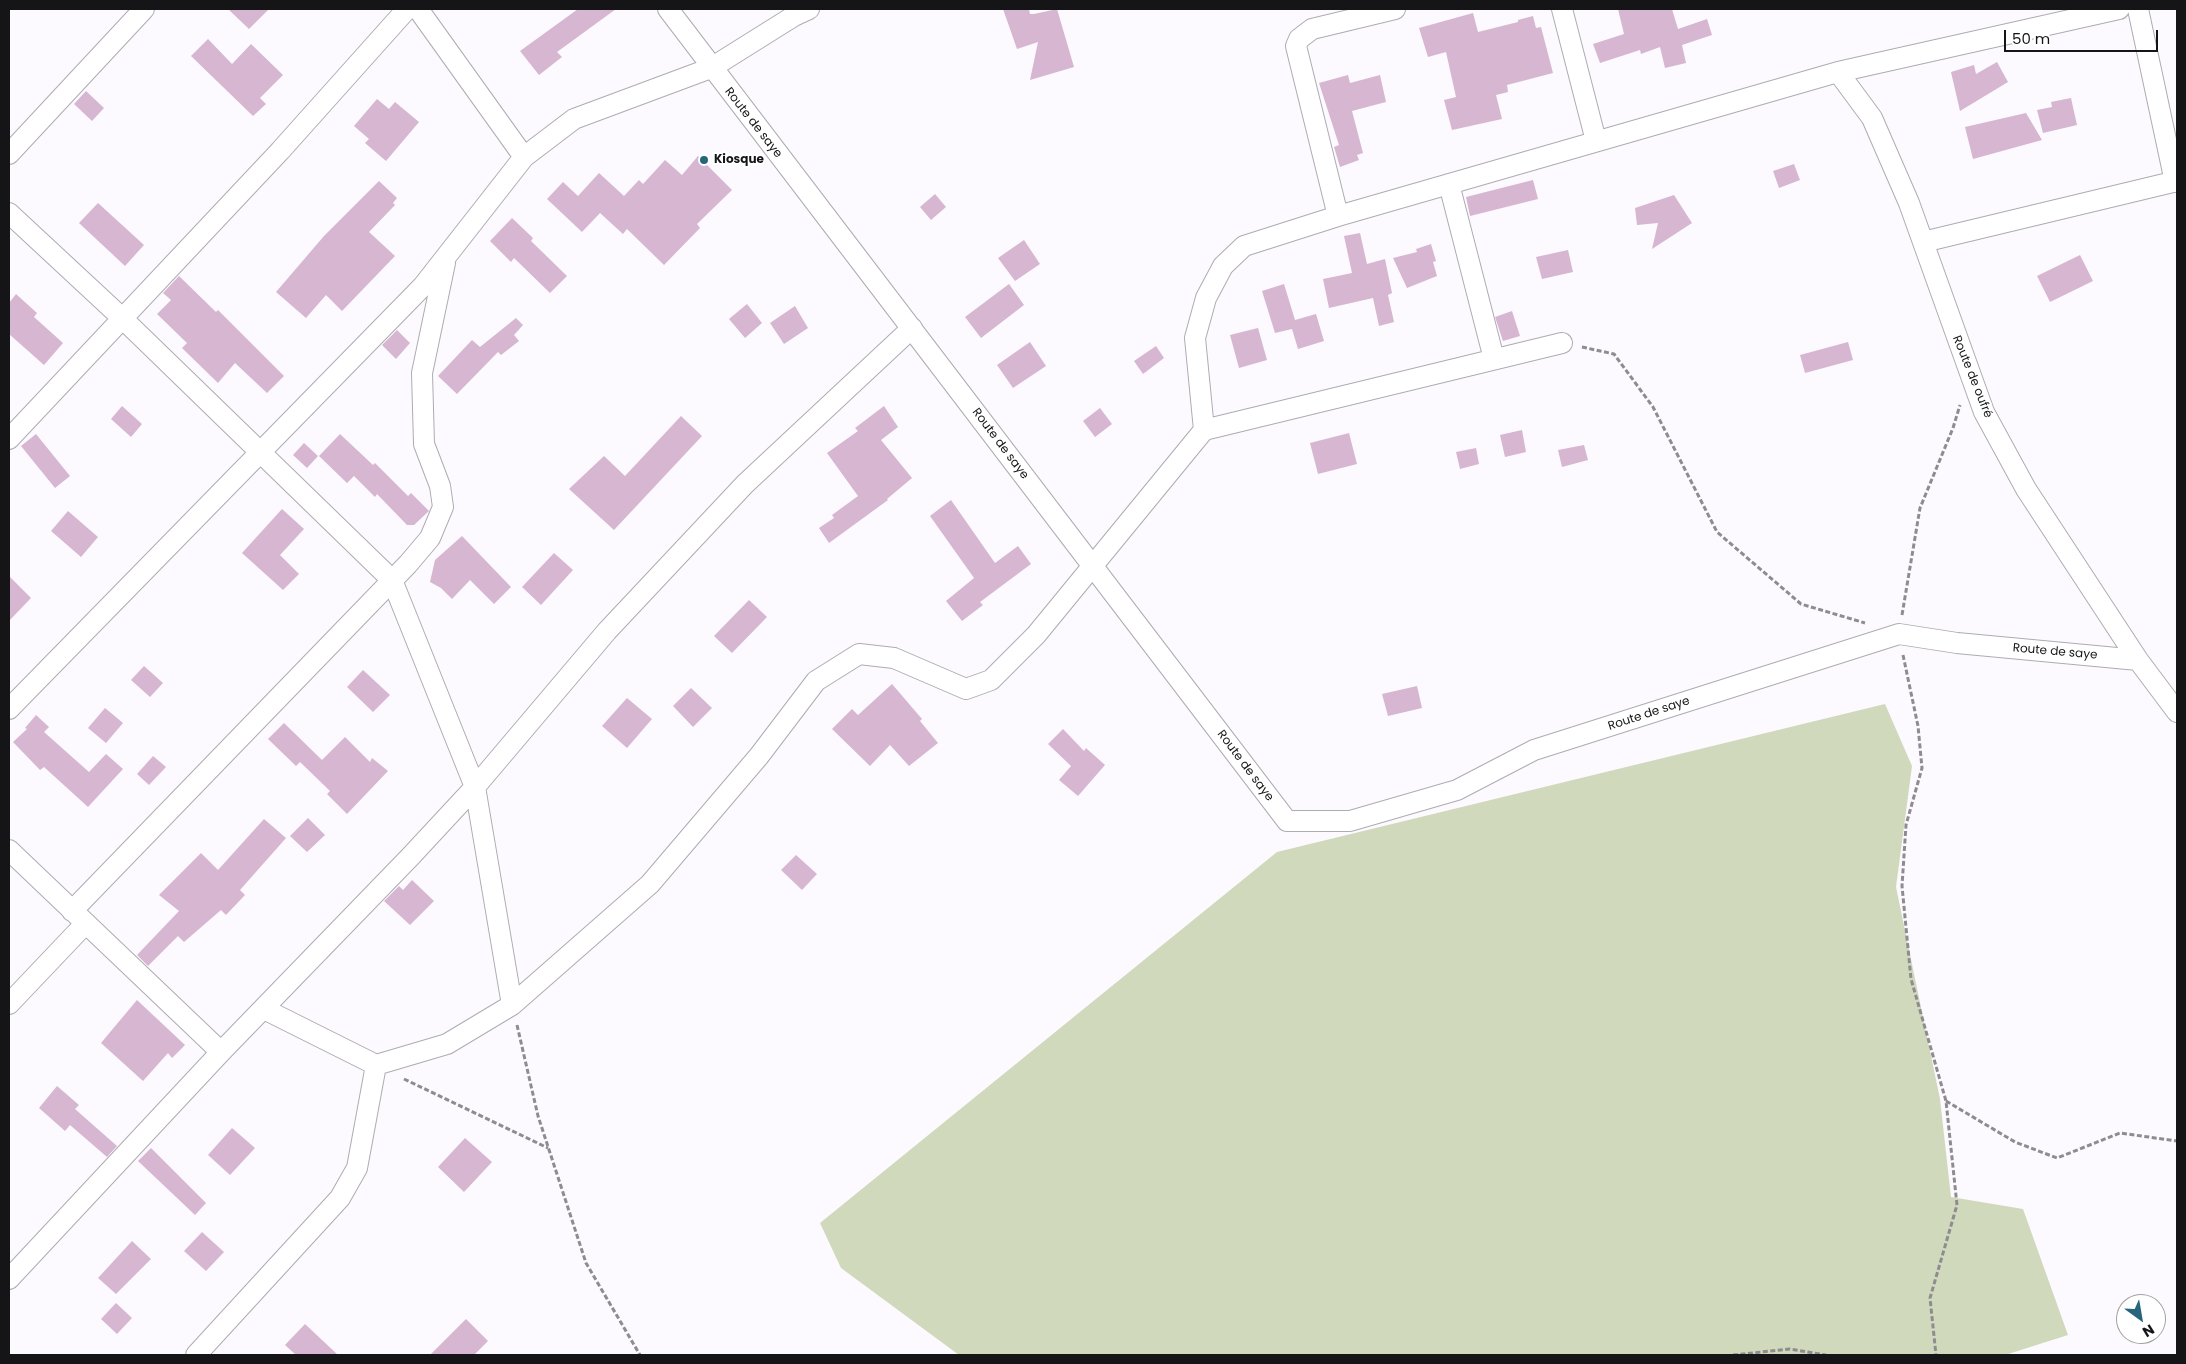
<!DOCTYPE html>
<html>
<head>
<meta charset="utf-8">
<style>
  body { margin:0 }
  #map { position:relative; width:2186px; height:1364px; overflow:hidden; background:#fcf9ff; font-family:Poppins,sans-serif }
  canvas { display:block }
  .frame { position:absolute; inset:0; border:10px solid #151416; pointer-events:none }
  .north { position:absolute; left:2116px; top:1294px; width:50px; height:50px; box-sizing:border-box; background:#fff; border:1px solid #a1a1a2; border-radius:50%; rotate:148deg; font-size:14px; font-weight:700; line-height:20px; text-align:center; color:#151416 }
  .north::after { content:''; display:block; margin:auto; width:18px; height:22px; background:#27657b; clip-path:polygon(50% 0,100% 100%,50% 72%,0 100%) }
  .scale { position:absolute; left:2004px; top:30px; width:154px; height:22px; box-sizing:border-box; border:2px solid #151416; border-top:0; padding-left:6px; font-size:15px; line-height:18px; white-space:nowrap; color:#151416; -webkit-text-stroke:4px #fff; paint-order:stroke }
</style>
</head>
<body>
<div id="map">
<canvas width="2186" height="1364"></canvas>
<div class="frame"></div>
<div class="north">N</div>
<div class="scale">50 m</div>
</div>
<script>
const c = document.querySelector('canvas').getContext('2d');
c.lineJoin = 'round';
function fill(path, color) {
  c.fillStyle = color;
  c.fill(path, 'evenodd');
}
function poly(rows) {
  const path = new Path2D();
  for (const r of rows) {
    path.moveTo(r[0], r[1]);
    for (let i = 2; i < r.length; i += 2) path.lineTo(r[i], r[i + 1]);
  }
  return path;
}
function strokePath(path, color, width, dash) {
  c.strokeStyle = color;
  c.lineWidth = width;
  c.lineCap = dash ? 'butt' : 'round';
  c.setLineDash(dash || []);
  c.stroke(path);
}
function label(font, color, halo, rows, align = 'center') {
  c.font = font + ' Poppins,sans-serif';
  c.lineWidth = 4;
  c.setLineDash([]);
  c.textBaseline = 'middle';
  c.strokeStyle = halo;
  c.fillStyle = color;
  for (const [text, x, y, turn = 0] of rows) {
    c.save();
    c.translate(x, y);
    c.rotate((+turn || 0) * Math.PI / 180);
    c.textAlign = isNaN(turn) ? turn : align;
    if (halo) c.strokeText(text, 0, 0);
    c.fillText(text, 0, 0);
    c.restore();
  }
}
const green = poly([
  [1885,704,1912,766,1896,887,1940,1099,1951,1197,2023,1209,2068,1335,2005,1355,959,1355,841,1268,820,1223,1277,852]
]);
const building = poly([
  [228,9,269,9,249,29],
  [578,9,616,9,557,52,562,57,539,75,520,51],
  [1003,9,1029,9,1030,14,1034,14,1057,9,1074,67,1030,80,1038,42,1017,49],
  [1618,9,1672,9,1678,29,1707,19,1712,35,1682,45,1686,63,1665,68,1660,47,1641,54,1640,50,1600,63,1593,44,1624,34],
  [1473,13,1478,32,1518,22,1518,20,1533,16,1536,28,1541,27,1553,73,1507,85,1508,92,1496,95,1502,119,1452,130,1444,100,1456,97,1446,52,1428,57,1419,28],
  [208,39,232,64,251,44,283,75,260,98,266,104,253,116,191,56],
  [1997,62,2008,82,1960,111,1951,72,1974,65,1976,74],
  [1348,75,1350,83,1380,75,1386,102,1352,111,1363,153,1357,155,1359,160,1340,167,1334,147,1339,145,1319,83],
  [86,91,104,108,92,121,74,104],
  [2071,98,2077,125,2043,133,2037,110,2052,107,2051,102],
  [377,99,389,109,395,102,419,122,386,161,365,143,369,139,354,126],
  [2026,113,2042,140,1973,159,1965,127],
  [698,156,732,190,697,224,700,228,664,265,627,229,623,234,600,213,582,232,547,199,563,182,578,196,599,173,624,196,639,180,643,184,665,160,682,175],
  [1794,164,1800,180,1779,188,1773,171],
  [1533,180,1538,199,1470,216,1466,197],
  [379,181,397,198,393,203,395,205,369,232,395,256,342,311,326,295,306,318,276,292,324,236],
  [935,194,946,207,931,220,920,207],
  [1674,195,1692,223,1652,249,1658,223,1637,225,1635,208],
  [98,203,144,245,125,266,79,223],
  [512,218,533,238,531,241,567,276,550,293,514,258,511,262,490,241],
  [1360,233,1367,264,1385,259,1392,293,1388,295,1394,322,1379,326,1373,298,1329,308,1323,279,1352,273,1344,236],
  [1024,240,1040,264,1015,281,998,258],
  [1431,244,1436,261,1433,262,1437,276,1407,288,1393,258,1417,252,1416,249],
  [1568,250,1573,272,1542,279,1536,257],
  [2080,255,2093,281,2050,302,2037,276],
  [179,276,216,312,218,310,284,376,267,393,235,363,218,383,182,348,187,343,157,314,171,300,163,293],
  [1009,284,1024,305,981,338,965,317],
  [1284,284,1295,320,1316,314,1324,341,1298,349,1292,329,1275,333,1262,291],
  [16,294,37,313,34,317,63,343,44,365,9,334,9,303],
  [747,304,762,323,745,338,729,319],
  [795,306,808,328,784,344,770,323],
  [1512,311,1520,336,1503,341,1495,317],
  [516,318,523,325,514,335,519,341,501,355,498,352,457,394,438,376,472,340,480,347],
  [1258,328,1267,360,1239,368,1230,335],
  [397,330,410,343,396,359,382,345],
  [1030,342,1046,366,1013,388,997,365],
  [1848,342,1853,360,1805,373,1800,355],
  [1156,346,1164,358,1143,374,1134,361],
  [122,406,142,424,131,437,111,419],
  [884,406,898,427,881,440,912,478,887,499,888,500,829,543,819,528,834,518,832,515,858,496,827,453,858,431,855,428],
  [1100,408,1112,424,1095,437,1083,421],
  [681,416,702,436,614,530,569,489,604,456,625,476],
  [1522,430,1526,452,1505,457,1500,435],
  [1349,433,1357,464,1318,474,1310,443],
  [36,434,70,476,55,488,21,446],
  [340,434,373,465,375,463,408,496,411,493,429,511,414,525,407,525,377,494,375,497,354,476,347,483,319,456],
  [304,443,318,456,307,468,293,455],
  [1584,445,1588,460,1562,467,1558,450],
  [1476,448,1479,464,1460,469,1456,452],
  [951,500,995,563,1018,546,1031,564,980,602,983,605,962,621,946,601,974,578,930,516],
  [282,509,304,529,280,555,299,574,283,590,242,553],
  [68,511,98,537,81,557,51,531],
  [462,536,511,587,494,604,470,580,452,599,441,588,430,582,435,560],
  [554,553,573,570,541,605,522,587],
  [9,576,31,598,9,621],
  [749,600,767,617,732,653,714,636],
  [144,666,163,683,150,697,131,680],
  [363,670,390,695,373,712,347,687],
  [892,684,922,719,920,721,938,743,909,766,890,745,870,766,832,729,852,709,858,715],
  [1417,686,1422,708,1388,716,1382,694],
  [691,688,712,708,693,727,673,706],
  [627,698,652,719,627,748,602,726],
  [105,708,123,723,106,743,88,728],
  [36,715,49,727,44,732,89,772,106,754,123,769,88,807,44,767,40,770,13,742,27,729,25,728],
  [284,723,322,760,345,737,370,762,372,758,388,771,347,814,327,794,330,791,300,762,296,766,268,739],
  [1063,729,1084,751,1086,748,1105,765,1078,796,1059,780,1071,766,1048,744],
  [153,756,166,767,149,785,137,774],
  [308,818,325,835,307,852,290,836],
  [264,819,286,838,240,890,245,895,226,915,221,910,184,942,178,936,148,966,137,955,179,911,159,895,201,853,218,870],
  [796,855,817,874,802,890,781,870],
  [412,880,434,901,410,925,384,901,399,886,403,890],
  [137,1000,185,1045,172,1058,168,1053,143,1081,101,1043],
  [57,1086,79,1105,75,1109,117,1146,107,1157,70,1125,65,1131,39,1108],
  [232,1128,255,1148,230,1175,208,1155],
  [465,1138,492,1162,464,1192,438,1167],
  [151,1148,206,1203,195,1215,138,1161],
  [202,1232,224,1252,206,1271,184,1251],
  [132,1241,151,1259,116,1294,98,1278],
  [116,1303,132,1318,117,1334,101,1319],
  [466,1319,488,1341,474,1355,430,1355],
  [305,1324,338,1355,296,1355,285,1345]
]);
const path = poly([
  [1582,347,1614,354,1653,407,1717,532,1801,604,1865,623],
  [1902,615,1920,508,1953,428,1960,405],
  [1903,655,1918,726,1922,768,1906,825,1902,886,1911,979,1946,1101,1957,1205,1930,1298,1936,1355],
  [517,1025,538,1116,586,1263,640,1355],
  [404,1079,548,1148],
  [1946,1101,2015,1142,2057,1158,2120,1133,2177,1141],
  [1733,1355,1790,1349,1826,1355]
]);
const minor = poly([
  [418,9,524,157],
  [668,9,1287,821,1350,821,1457,790,1534,750,1899,634,1957,643,2138,660],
  [1562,9,1596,141],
  [2138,9,2175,182],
  [1838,72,1872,118,1909,203,1984,412,2026,489,2138,660,2177,712],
  [9,154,144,9],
  [1449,184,1494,359],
  [9,213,122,318,392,580,475,787,512,1005],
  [1338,216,1296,46,1299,39,1312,29,1395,9],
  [1923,242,2177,181],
  [1204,430,1195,338,1206,298,1223,266,1244,246,1338,216,1838,72,2119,9],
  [9,439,280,151,407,9],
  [9,709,423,286,524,157,574,119,711,68,794,16,809,9],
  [9,850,221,1052],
  [72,911,408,564,430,538,443,507,440,486,424,444,422,373,445,263],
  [9,1004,86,923],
  [264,1009,376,1065,447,1044,512,1005,650,884,759,756,816,681,859,654,894,658,966,689,991,680,1036,635,1204,430,1562,343],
  [9,1279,221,1052,410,857,475,787,607,631,745,484,912,328],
  [196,1355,340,1198,357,1168,376,1065]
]);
const markers = [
  [704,160,5,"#27657b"]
];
const streetNames = [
  ["Route de saye",753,123,52],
  ["Route de oufré",1972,377,68],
  ["Route de saye",1000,444,53],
  ["Route de saye",2055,652,5],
  ["Route de saye",1649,714,-18],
  ["Route de saye",1245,766,53]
];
const poiNames = [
  ["Kiosque",714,160]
];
fill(green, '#d0d9bb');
fill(building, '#d6b6d0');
strokePath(minor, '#afabb2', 22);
strokePath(path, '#8e8c90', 3, [5, 2.5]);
strokePath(minor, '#fff', 20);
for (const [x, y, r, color] of markers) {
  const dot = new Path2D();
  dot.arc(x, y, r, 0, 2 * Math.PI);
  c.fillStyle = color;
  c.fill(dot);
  strokePath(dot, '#fff', 2);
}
label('12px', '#151416', '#fff', streetNames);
label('bold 12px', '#151416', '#fff', poiNames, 'left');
</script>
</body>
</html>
